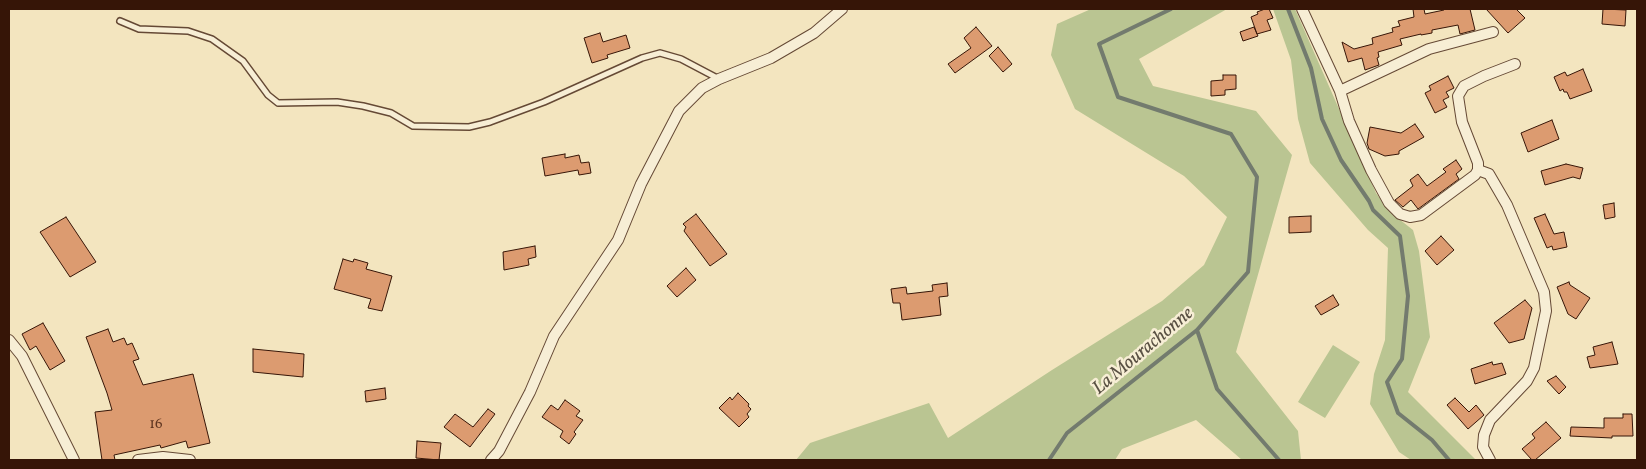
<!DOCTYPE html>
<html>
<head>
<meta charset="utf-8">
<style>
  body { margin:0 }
  #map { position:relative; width:1646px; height:469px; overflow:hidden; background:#f3e5bf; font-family:Vollkorn,serif }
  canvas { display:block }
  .frame { position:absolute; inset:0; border:10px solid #361507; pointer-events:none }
</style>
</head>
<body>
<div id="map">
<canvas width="1646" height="469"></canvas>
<div class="frame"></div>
</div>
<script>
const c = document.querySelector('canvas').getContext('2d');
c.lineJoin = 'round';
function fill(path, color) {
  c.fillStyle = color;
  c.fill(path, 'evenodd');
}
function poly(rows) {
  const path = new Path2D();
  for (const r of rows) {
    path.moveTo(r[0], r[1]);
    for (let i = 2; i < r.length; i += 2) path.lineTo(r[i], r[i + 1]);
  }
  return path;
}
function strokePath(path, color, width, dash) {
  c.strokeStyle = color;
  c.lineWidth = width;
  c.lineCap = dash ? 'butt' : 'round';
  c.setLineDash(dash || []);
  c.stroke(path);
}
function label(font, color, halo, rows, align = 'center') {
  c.font = font + ' Vollkorn,serif';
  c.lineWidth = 5;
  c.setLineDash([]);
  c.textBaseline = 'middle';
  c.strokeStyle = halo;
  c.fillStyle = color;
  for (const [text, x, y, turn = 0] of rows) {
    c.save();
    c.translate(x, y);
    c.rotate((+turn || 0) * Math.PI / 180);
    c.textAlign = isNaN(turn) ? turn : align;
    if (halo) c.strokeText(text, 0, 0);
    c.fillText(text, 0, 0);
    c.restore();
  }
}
const green = poly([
  [1091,9,1227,9,1139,59,1153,86,1256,111,1292,155,1236,352,1298,431,1301,460,1242,460,1196,420,1122,449,1115,460,796,460,810,443,929,403,948,438,1052,370,1162,301,1204,265,1227,217,1184,176,1075,109,1051,55,1057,24],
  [1273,9,1295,9,1376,193,1390,212,1413,230,1419,251,1430,337,1408,392,1476,460,1411,460,1399,452,1370,404,1374,374,1385,340,1388,248,1368,230,1310,163,1298,119,1291,60],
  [1333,345,1360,362,1325,418,1298,402]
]);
const stream = poly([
  [1288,9,1311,68,1322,119,1341,160,1369,201,1373,210,1400,236,1408,296,1402,359,1387,382,1398,413,1432,440,1449,460],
  [1197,330,1217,389,1279,460],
  [1049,460,1067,433,1197,330,1248,272,1257,177,1231,134,1118,97,1099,44,1171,9]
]);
const building = poly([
  [1265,9,1269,9,1273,18,1267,20,1271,30,1257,34,1258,36,1243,41,1240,32,1254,27,1257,34,1251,17,1258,14,1257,12,1265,9],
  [1413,9,1424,9,1425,14,1444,10,1443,9,1470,9,1475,30,1460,34,1458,25,1432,30,1432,33,1421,35,1421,34,1400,39,1402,45,1378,52,1379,57,1377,58,1379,65,1365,70,1362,58,1348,62,1342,42,1354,49,1373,44,1372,38,1393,32,1392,28,1400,26,1398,21,1414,17,1413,9],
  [1486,9,1516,9,1525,18,1508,33,1486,9],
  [1603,9,1626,10,1625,26,1602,24,1603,9],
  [976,27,992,46,955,73,948,64,971,48,964,38,976,27],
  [600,33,603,42,626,35,630,48,607,55,608,58,592,63,584,38,600,33],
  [998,47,1012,64,1003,72,989,56,998,47],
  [1583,69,1592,91,1570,99,1567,92,1564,92,1563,89,1560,91,1554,77,1565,72,1567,76,1583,69],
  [1223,75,1236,75,1236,89,1225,90,1225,95,1211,96,1211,81,1223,80,1223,75],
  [1448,76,1454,88,1446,92,1449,97,1443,100,1447,107,1435,113,1425,93,1431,90,1429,86,1448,76],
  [1552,120,1559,139,1528,152,1521,133,1552,120],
  [1415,124,1424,137,1399,151,1399,154,1385,156,1369,149,1367,143,1370,127,1401,133,1415,124],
  [565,154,565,158,579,155,581,163,589,162,591,173,579,175,578,170,545,176,542,158,565,154],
  [1456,160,1462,169,1456,174,1459,179,1418,209,1411,200,1403,207,1395,200,1413,186,1410,180,1418,174,1427,186,1446,172,1443,169,1456,160],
  [1566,164,1583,168,1580,179,1573,177,1545,185,1541,171,1566,164],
  [1614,203,1615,217,1605,219,1603,205,1614,203],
  [696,214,727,254,710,266,684,231,686,227,683,224,696,214],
  [1545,214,1554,234,1564,232,1567,247,1553,250,1552,246,1547,248,1534,218,1545,214],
  [1311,216,1311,232,1289,233,1289,217,1311,216],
  [66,217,96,262,70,277,40,232,66,217],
  [1441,236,1454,250,1437,265,1425,251,1441,236],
  [535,246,536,257,528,259,529,265,504,270,503,252,535,246],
  [343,259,353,262,354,259,368,263,366,269,392,276,382,311,368,308,371,299,334,289,343,259],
  [686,268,696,280,677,297,667,286,686,268],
  [1569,282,1570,285,1590,298,1576,319,1568,314,1557,287,1569,282],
  [947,283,948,296,939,297,941,315,902,320,900,303,893,303,891,289,906,287,907,294,933,291,932,285,947,283],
  [1333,295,1339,305,1321,315,1315,306,1333,295],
  [1525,300,1532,308,1524,339,1509,343,1494,323,1525,300],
  [43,323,65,361,50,370,36,346,30,350,22,334,43,323],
  [108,329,113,342,124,338,127,345,132,343,139,359,133,361,143,385,193,374,210,443,188,448,186,441,161,448,160,445,114,455,115,460,102,460,95,412,112,410,107,393,86,337,108,329],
  [1612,342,1618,364,1590,368,1587,357,1595,355,1593,347,1612,342],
  [253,349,304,354,303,377,253,372,253,349],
  [1492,362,1493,365,1502,363,1506,374,1475,384,1471,369,1492,362],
  [1556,376,1566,387,1559,394,1547,381,1556,376],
  [385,388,386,399,366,402,365,391,385,388],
  [738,393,749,404,748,406,751,409,747,414,749,417,739,427,719,408,730,397,732,400,738,393],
  [1455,398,1469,412,1476,405,1484,415,1468,429,1447,405,1455,398],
  [565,400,580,411,576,416,583,420,574,432,576,434,569,444,560,437,563,431,542,417,551,405,558,410,565,400],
  [488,409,495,414,470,447,444,427,455,414,473,427,488,409],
  [1623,414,1632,414,1633,436,1612,436,1612,438,1570,436,1571,427,1604,428,1604,418,1623,418,1623,414],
  [1546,422,1561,438,1535,460,1532,460,1522,449,1535,438,1532,434,1546,422],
  [417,441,441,443,439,460,416,458,417,441]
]);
const service = poly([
  [120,21,139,29,188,31,212,39,243,61,268,95,278,103,337,102,363,106,391,113,413,126,469,127,490,122,544,102,642,58,660,53,681,59,719,79]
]);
const minor = poly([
  [1302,9,1340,91,1349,121,1371,170,1389,203,1400,214,1410,217,1421,215,1475,175,1478,170,1478,163,1462,122,1458,96,1464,86,1484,76,1515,64],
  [1340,91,1429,49,1493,32],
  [1478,170,1489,174,1507,205,1544,292,1546,311,1534,368,1527,381,1490,420,1484,435,1483,447,1490,460],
  [9,340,22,356,74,460],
  [138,460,163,457,190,460],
  [491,460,499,451,530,392,554,336,618,240,641,184,679,111,702,88,719,79,771,58,814,33,842,9]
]);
const numberNames = [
  ["16",156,425]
];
const waterNames = [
  ["La Mourachonne",1144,352,-40]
];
fill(green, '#bac592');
strokePath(stream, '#737b6e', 4);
fill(building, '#dc9b70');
strokePath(building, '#361507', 1);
strokePath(service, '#654935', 8);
strokePath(minor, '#654935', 12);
strokePath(service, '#f7eed5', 5);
strokePath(minor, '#f7eed5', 10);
label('15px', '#603621', null, numberNames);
label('italic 19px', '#595043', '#f7eed5', waterNames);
</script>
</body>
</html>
